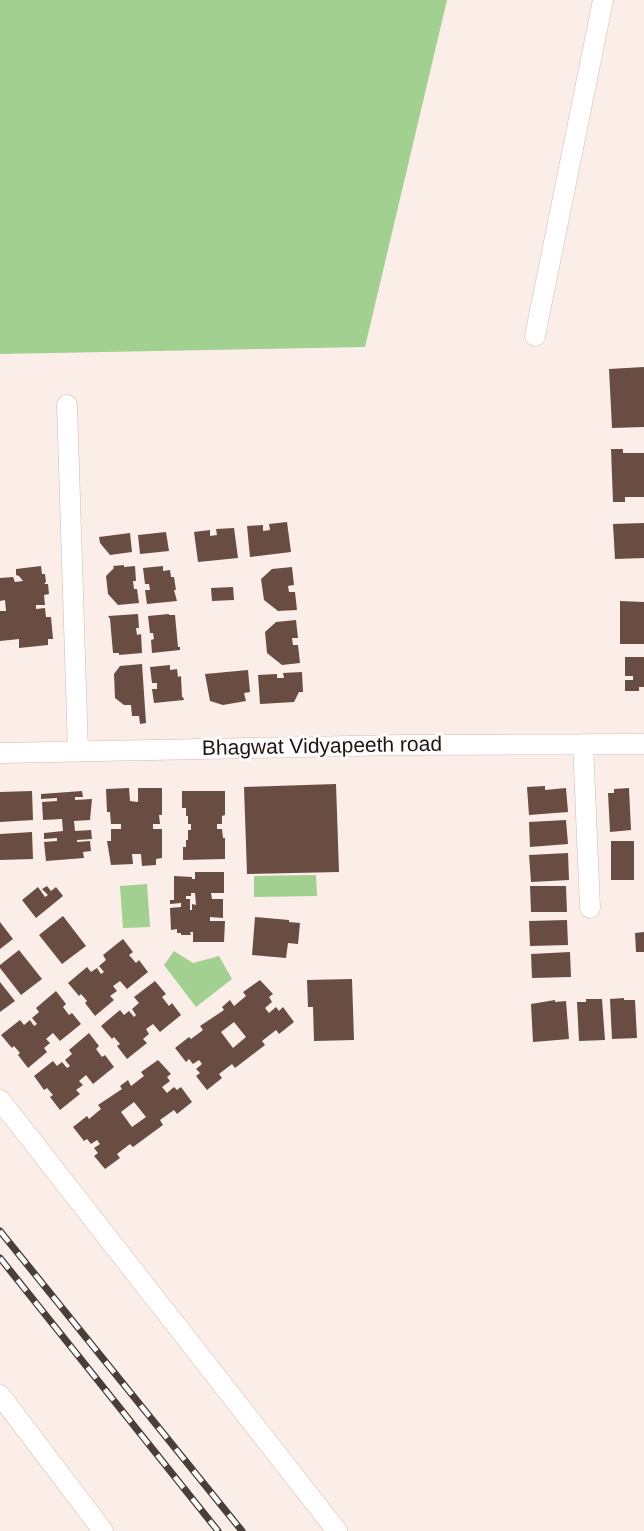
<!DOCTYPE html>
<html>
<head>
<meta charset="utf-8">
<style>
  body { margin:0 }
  canvas { display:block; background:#fbede7 }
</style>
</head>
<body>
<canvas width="644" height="1531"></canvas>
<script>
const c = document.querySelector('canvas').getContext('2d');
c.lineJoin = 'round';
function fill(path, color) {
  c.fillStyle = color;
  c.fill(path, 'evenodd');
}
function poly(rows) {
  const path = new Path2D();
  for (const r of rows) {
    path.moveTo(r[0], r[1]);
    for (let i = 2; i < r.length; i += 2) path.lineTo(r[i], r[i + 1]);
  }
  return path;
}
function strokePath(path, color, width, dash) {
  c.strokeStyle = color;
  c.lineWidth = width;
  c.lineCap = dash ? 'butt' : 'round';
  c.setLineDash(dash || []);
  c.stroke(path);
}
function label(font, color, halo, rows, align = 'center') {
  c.font = font + ' Helvetica,sans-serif';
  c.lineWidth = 6;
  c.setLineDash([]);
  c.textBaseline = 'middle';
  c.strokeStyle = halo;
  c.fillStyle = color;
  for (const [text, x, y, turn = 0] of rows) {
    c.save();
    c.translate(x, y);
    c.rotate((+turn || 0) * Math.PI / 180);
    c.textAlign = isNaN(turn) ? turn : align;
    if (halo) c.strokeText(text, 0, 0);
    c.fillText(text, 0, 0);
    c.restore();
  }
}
const green = poly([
  [0,0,447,0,365,347,0,354],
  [316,875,317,896,254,897,254,876],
  [147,884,150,927,123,928,120,886],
  [174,951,193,963,219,956,232,979,196,1007,164,965]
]);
const building = poly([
  [644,367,644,427,612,428,609,369],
  [611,449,623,449,623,453,644,453,644,497,625,497,625,502,613,502],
  [287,522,291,552,250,557,247,526,263,525,263,531,270,530,269,524],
  [644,523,644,558,615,559,613,524],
  [234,528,238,558,198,562,194,532,210,530,210,536,217,535,216,529],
  [166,532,169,551,140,554,138,535],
  [130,533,132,552,110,555,100,543,99,537],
  [124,565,124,567,135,566,136,581,133,581,134,589,137,589,139,603,118,605,108,594,106,576,114,568,113,566],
  [41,566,42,574,45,574,46,582,44,584,48,584,49,594,44,595,45,605,36,605,36,609,45,608,46,617,51,617,53,639,48,639,48,645,19,648,19,639,0,641,0,611,6,611,5,600,0,601,0,578,13,577,15,582,23,581,19,576,16,575,16,569],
  [163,566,163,571,170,570,171,577,174,577,176,590,174,590,177,601,147,604,145,590,150,590,149,584,145,584,143,568],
  [292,567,294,585,288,586,289,592,295,592,297,610,278,611,264,600,261,579,272,569],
  [233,587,234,600,212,601,211,588],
  [620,601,644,602,644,644,620,644],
  [138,614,139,628,136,628,137,635,141,634,142,653,119,655,119,653,113,653,110,619,108,616],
  [169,614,169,615,175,615,178,647,180,647,180,650,152,653,151,640,154,639,153,633,150,633,148,616],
  [296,620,298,638,292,638,293,645,298,645,300,663,282,665,267,653,265,632,276,622],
  [625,657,644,657,644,687,639,687,639,691,625,691,625,680,633,680,633,676,625,676],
  [142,664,146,723,140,724,139,716,132,716,131,705,124,705,115,698,114,674,120,666],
  [170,665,170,670,177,669,178,677,181,676,182,697,183,697,184,700,154,703,152,689,157,689,157,683,152,683,150,667],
  [248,670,250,692,244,693,246,701,223,705,210,701,205,674],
  [302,672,303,692,299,692,294,702,260,704,258,675,277,674,277,678,284,678,283,673],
  [336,784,339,872,247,874,244,787],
  [545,786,545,790,566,788,568,812,529,815,527,787],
  [129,788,130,801,138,802,138,788,162,788,162,815,159,815,160,824,153,824,153,829,162,829,162,858,156,859,156,865,142,866,141,854,132,854,133,864,111,865,107,841,111,841,111,829,121,829,121,824,111,824,110,812,107,812,106,789],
  [629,788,631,830,610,832,608,793,614,793,614,789],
  [32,791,33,820,0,822,0,792],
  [82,791,83,797,75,797,75,800,92,799,90,820,74,821,75,831,91,830,92,839,77,840,77,842,90,841,91,851,83,852,84,858,46,861,44,842,57,841,57,838,44,839,44,833,63,831,62,819,43,820,42,802,57,801,57,798,41,799,41,794],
  [182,791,225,791,225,815,222,816,222,824,217,824,217,829,222,829,223,838,225,838,225,859,183,860,183,847,186,847,186,840,188,840,188,830,191,830,191,824,188,824,188,816,186,816,186,808,182,808],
  [566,820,568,844,530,847,529,822],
  [32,832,33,859,0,860,0,834],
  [611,841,634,841,634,880,611,880],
  [568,853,569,880,531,882,529,855],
  [195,872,224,872,224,893,211,893,212,899,223,899,223,918,210,917,210,921,225,921,224,942,193,942,193,932,190,932,191,935,181,935,181,933,177,933,177,929,171,930,170,908,181,907,181,903,170,904,170,900,174,900,174,876,192,877,192,879,195,879],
  [191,893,195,893,196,905,192,904,192,910,190,910,190,899,186,899,186,896,191,896],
  [47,886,51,891,56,887,63,896,36,918,22,900,38,887,45,897,48,895,42,889],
  [530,886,566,886,567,912,531,912],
  [63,916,86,946,62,964,39,935],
  [255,917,289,920,289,922,300,923,298,944,288,943,286,958,252,955],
  [567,920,568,945,530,946,529,921],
  [0,922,13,939,0,949],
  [644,932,644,952,636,952,635,933],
  [123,939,133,952,129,955,136,963,139,960,148,972,127,989,120,981,113,986,117,991,110,996,114,1000,95,1016,85,1003,87,1001,81,994,79,996,68,983,87,967,91,972,97,968,101,974,104,972,99,966,106,960,103,955],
  [19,950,42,979,21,995,0,968,0,965],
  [570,952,571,977,532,978,531,954],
  [352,979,354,1040,314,1041,313,1007,308,1007,307,980],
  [260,980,273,994,269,997,272,1002,265,1008,269,1013,276,1007,279,1011,283,1007,294,1022,279,1034,276,1030,262,1041,265,1045,235,1068,232,1064,219,1074,222,1078,207,1090,196,1076,200,1073,196,1069,202,1064,199,1060,193,1064,189,1059,186,1062,175,1048,189,1037,191,1039,203,1030,200,1026,224,1010,222,1007,230,1000,234,1006,246,996,243,992],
  [234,1022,246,1037,233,1048,221,1032],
  [155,981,166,994,162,997,169,1006,172,1003,181,1015,160,1032,153,1024,146,1029,149,1034,143,1039,147,1043,127,1059,117,1046,120,1044,114,1037,112,1039,101,1026,120,1010,124,1015,129,1011,134,1017,136,1015,132,1009,139,1003,134,997],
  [0,982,15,1001,0,1012],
  [56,991,66,1004,63,1007,69,1015,72,1013,81,1024,60,1041,53,1033,46,1039,50,1043,44,1048,47,1052,28,1068,18,1055,20,1053,14,1046,12,1048,1,1035,20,1020,24,1025,30,1020,34,1026,37,1024,32,1018,39,1012,36,1008],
  [624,998,624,1000,635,1000,637,1038,612,1039,610,999],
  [586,999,602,999,605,1040,579,1041,577,1002,586,1002],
  [555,1000,555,1002,566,1001,569,1039,533,1042,531,1004],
  [89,1033,99,1046,96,1049,102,1057,105,1055,114,1067,93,1084,86,1075,79,1081,83,1085,76,1090,80,1094,60,1110,50,1097,53,1095,47,1088,44,1090,34,1076,53,1061,57,1066,62,1062,67,1068,70,1066,65,1060,72,1054,69,1050],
  [158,1060,171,1074,167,1077,170,1081,162,1087,167,1093,174,1087,177,1090,181,1087,192,1102,177,1114,174,1110,160,1120,163,1125,133,1147,130,1144,117,1154,120,1158,105,1169,94,1156,98,1153,94,1148,100,1144,97,1140,91,1144,87,1139,84,1141,73,1127,87,1116,89,1119,101,1109,98,1105,122,1089,120,1086,128,1080,131,1086,144,1076,141,1072],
  [134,1102,146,1117,132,1127,121,1112]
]);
const street = poly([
  [535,336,603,0],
  [67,405,78,751],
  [583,744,590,908],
  [0,753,402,745,644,744],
  [0,1100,337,1531],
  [0,1395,103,1531]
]);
const rail = poly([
  [0,1231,242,1531],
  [0,1258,218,1531]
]);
const streetNames = [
  ["Bhagwat Vidyapeeth road",322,747,-1]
];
fill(green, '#a1d090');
fill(building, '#6a4d42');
strokePath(street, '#d9b7aa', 21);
strokePath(street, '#fff', 20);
strokePath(rail, '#4b3e39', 7);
strokePath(rail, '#fdfdfd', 4.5, [14]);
label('21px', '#221511', '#fdfdfd', streetNames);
</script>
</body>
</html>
